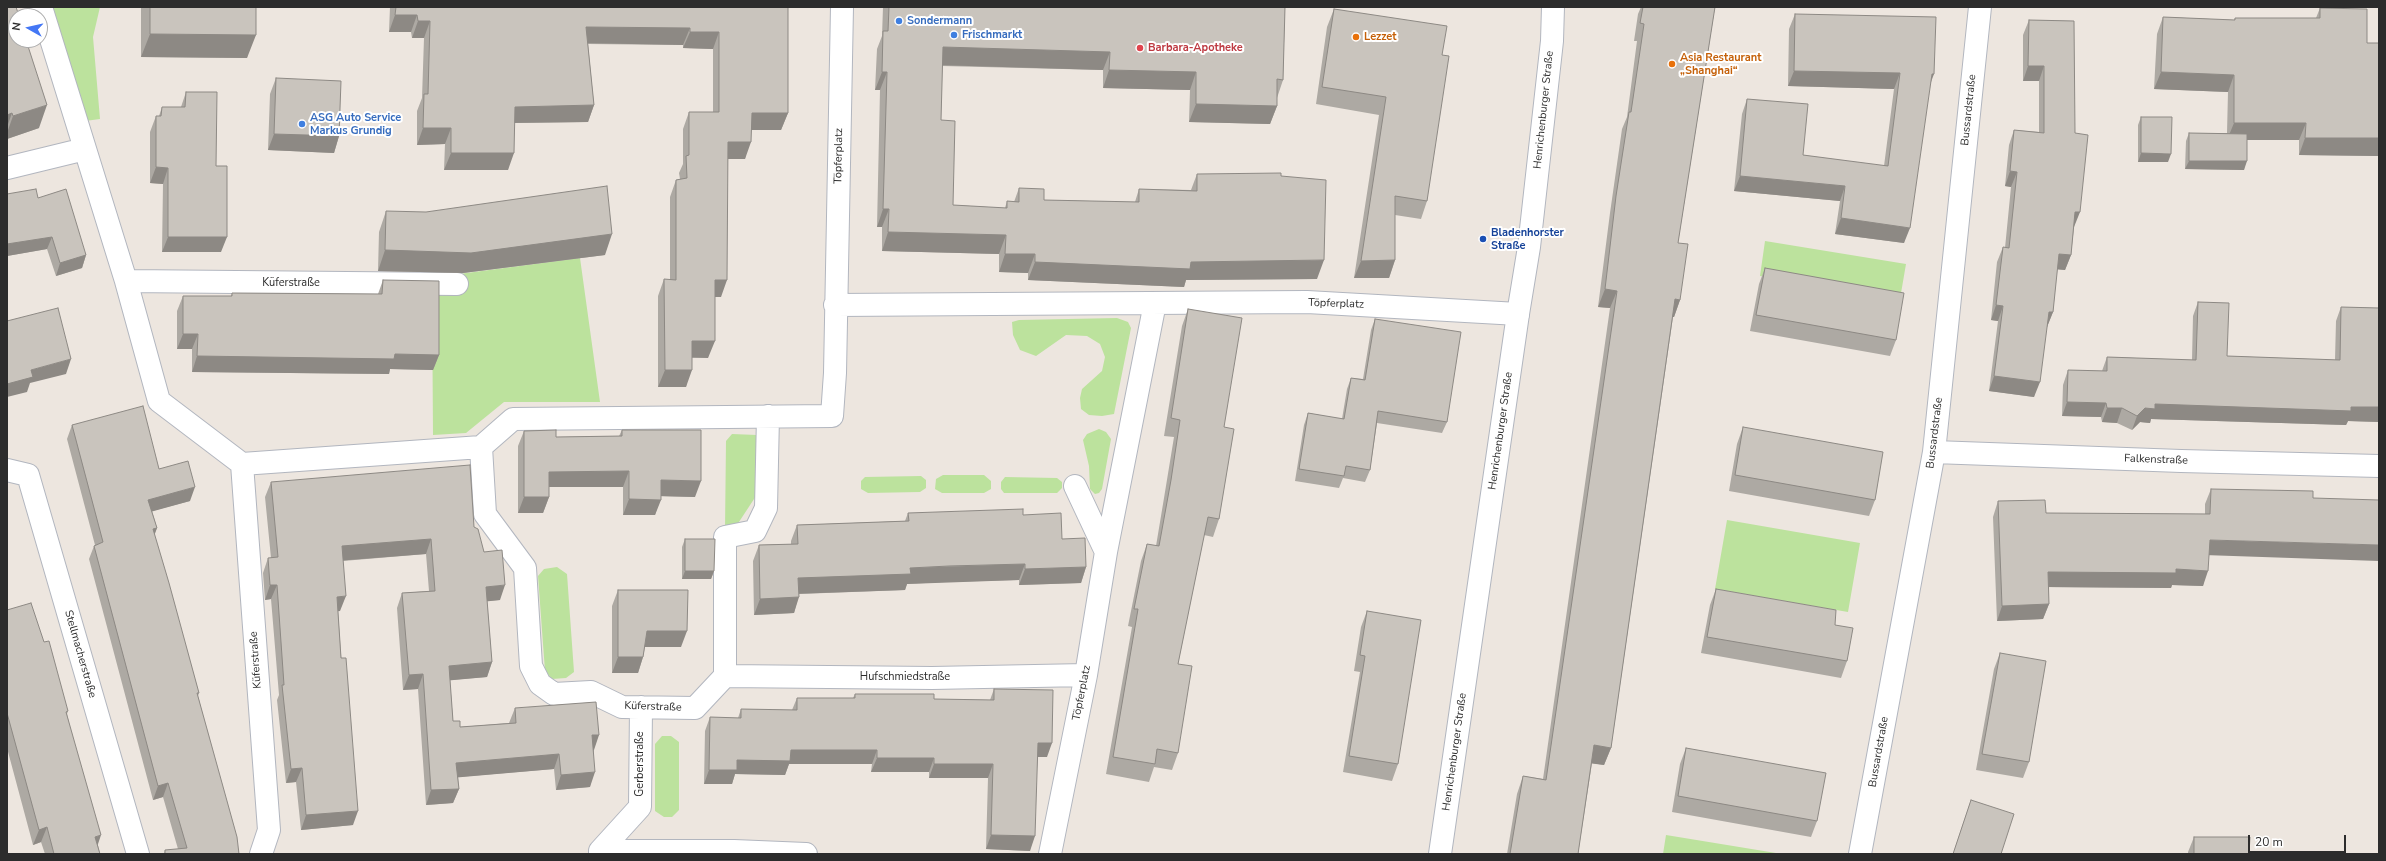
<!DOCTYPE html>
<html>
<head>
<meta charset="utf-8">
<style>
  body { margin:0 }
  #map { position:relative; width:2386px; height:861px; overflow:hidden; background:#ede6df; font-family:"Nunito Sans",sans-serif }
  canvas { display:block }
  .frame { position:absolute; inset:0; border:8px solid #2c2c2c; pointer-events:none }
  .north { position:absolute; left:8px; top:8px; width:40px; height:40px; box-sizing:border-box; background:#fff; border:1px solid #ababab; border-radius:50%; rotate:278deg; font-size:11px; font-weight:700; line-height:16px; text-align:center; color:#2c2c2c }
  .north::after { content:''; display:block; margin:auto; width:14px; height:18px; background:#4477f5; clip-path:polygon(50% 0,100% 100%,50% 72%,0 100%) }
  .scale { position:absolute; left:2248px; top:835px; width:98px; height:18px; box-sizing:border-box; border:2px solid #2c2c2c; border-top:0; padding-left:5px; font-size:12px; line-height:14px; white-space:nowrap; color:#2c2c2c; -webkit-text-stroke:3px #fff; paint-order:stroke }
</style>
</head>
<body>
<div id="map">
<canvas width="2386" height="861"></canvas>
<div class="frame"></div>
<div class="north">N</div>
<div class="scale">20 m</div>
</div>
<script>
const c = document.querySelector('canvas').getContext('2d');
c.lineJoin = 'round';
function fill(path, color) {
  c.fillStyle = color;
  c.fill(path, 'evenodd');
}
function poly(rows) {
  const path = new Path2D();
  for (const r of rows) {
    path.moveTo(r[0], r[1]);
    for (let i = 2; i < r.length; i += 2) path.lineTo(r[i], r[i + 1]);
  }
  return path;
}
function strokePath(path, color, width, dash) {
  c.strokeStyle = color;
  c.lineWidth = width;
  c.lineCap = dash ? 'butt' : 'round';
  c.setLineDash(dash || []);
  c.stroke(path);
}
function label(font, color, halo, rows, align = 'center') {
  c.font = font + ' "Nunito Sans",sans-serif';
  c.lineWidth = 4;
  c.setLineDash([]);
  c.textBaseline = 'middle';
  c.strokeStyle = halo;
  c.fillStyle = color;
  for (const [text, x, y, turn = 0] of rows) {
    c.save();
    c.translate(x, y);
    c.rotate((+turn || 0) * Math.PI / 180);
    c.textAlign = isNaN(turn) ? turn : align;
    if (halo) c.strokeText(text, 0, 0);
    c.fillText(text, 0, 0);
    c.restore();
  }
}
const green = poly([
  [51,7,100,7,93,37,100,119,85,121],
  [1765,241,1906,264,1900,299,1760,276],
  [580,258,600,402,504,402,466,433,433,435,432,289,444,276],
  [1117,318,1128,322,1131,328,1114,414,1102,416,1089,415,1081,409,1080,398,1082,389,1102,371,1105,357,1100,344,1087,336,1066,335,1036,356,1020,350,1013,335,1012,322,1019,320],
  [1099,429,1106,432,1111,439,1102,489,1099,493,1095,494,1090,489,1089,466,1083,440,1087,434],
  [732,434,757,435,756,496,735,528,725,529,726,441],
  [943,475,984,475,991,481,991,489,984,493,942,493,935,489,936,479],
  [921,476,926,480,926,488,920,492,868,493,861,489,861,481,865,477],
  [1005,477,1057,478,1062,482,1062,488,1057,493,1004,493,1001,489,1001,482],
  [1727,520,1860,543,1848,612,1715,589],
  [557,567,567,574,574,672,566,678,552,679,545,671,538,576,544,569],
  [662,736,671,736,679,742,679,810,672,817,664,817,655,811,655,744],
  [1666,835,1782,854,1663,854]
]);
const minor = poly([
  [41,7,126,281,159,401,242,464,269,830,261,854],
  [7,168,85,149],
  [126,281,457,284],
  [835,305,1307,302,1518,314],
  [481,447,485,514,525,568,531,666,540,684,554,694,591,692,622,707,695,708,725,676,725,537,755,531,766,508,768,416],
  [1934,452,2181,461,2379,466],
  [242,464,481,447,513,419,832,416,835,373,842,7],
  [7,470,28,475,138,854],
  [1075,486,1106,552],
  [725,676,932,678,1086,675],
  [600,851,734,851,806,854],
  [600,854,600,851,640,807,641,707],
  [1050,854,1086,675,1106,552,1155,303],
  [1860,854,1934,452,1980,7]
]);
const secondary = poly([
  [1440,854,1518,314,1529,247,1552,41,1553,7]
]);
const wall = poly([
  [7,7,39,128,7,139],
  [141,7,256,7,247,58,141,57],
  [390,7,788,7,788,113,781,130,751,130,745,159,728,159,721,297,715,297,708,358,692,358,686,387,658,387,658,296,664,279,670,280,670,197,676,180,680,179,679,173,683,164,683,129,689,112,713,112,713,49,683,48,683,45,588,44,594,105,588,122,514,123,508,170,444,170,445,144,417,145,417,111,422,98,424,38,412,38,411,32,389,32],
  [883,7,1285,7,1283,80,1277,98,1277,106,1270,124,1189,122,1190,90,1103,88,1103,70,942,66,941,120,953,205,1005,208,1007,201,1014,202,1019,188,1044,200,1135,202,1139,189,1191,190,1197,174,1281,176,1317,279,1186,280,1184,287,1028,280,1028,273,999,272,999,254,882,251,882,227,877,227,880,90,875,90,877,49,882,36],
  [1641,7,1715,7,1678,243,1680,300,1674,317,1673,317,1611,748,1604,765,1592,763,1578,854,1507,854,1517,794,1523,776,1543,779,1610,308,1598,307,1610,213,1622,129,1627,117,1637,41,1634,41,1638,14],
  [2320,8,2367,43,2378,156,2299,155,2299,140,2247,140,2244,170,2185,169,2186,141,2189,133,2227,133,2228,92,2154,89,2157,34,2163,17,2234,20,2235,18,2316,18],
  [1334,9,1442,55,1427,201,1421,219,1395,215,1395,260,1389,278,1354,278,1379,115,1316,104,1327,27],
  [1795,14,1930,84,1904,243,1835,234,1840,201,1734,191,1742,114,1747,99,1803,155,1884,166,1894,89,1788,86,1789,29],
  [2029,20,2074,21,2074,227,2071,255,2065,270,2057,269,2053,312,2047,327,2034,397,1989,391,1998,321,1991,320,1997,262,2003,247,2005,248,2011,187,2005,186,2009,145,2014,130,2039,132,2039,81,2023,81,2023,35],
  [276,78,339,136,334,153,268,150,270,94],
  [186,92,216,166,221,252,162,252,163,184,150,183,150,132,156,116,159,116,162,107,181,107],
  [2141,117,2168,162,2138,162,2138,125],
  [7,194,38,198,86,255,82,268,56,276,47,249,7,256],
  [386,211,605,255,463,273,378,271,379,232],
  [1765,268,1896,340,1890,356,1750,331,1759,284],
  [383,280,439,355,433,370,390,369,389,374,192,372,192,349,177,349,177,311,183,296,231,296,232,293,378,294],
  [2198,302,2227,356,2335,360,2336,321,2341,307,2379,308,2379,422,2348,421,2346,425,2151,419,2150,423,2140,422,2132,430,2117,423,2102,422,2101,417,2062,416,2063,385,2068,370,2102,371,2107,357,2192,360,2193,316],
  [1188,309,1224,427,1219,519,1213,537,1204,535,1178,664,1178,753,1172,770,1154,767,1149,782,1106,774,1132,627,1128,626,1141,561,1147,544,1156,546,1164,498,1174,437,1164,436,1182,326],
  [1375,319,1447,422,1442,433,1377,423,1370,470,1365,482,1343,478,1339,488,1295,481,1304,425,1308,413,1342,419,1347,389,1351,378,1363,379,1371,330],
  [72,425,159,469,190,501,152,511,157,528,154,534,199,693,198,696,239,854,164,854,165,850,178,849,163,797,153,800,89,559,94,546,95,545,67,439],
  [1743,427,1875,500,1869,516,1729,491,1737,444],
  [622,430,695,497,661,496,655,515,623,515,623,487,549,487,549,497,543,513,518,513,518,446,524,431,556,437,619,436],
  [271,482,474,527,484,552,500,600,487,601,492,662,487,677,450,680,453,721,460,727,509,723,515,708,594,750,590,787,556,790,554,769,458,777,459,789,453,803,426,805,418,689,403,690,397,608,402,593,429,591,426,554,343,561,340,611,338,611,353,825,301,830,296,782,286,783,277,700,279,695,271,599,265,600,263,573,268,558,271,558,265,497],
  [2211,489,2209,555,2203,586,2172,585,2171,588,2048,587,2049,604,2043,619,1997,621,1993,517,1998,501,2046,513,2205,514,2205,504],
  [908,513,1023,515,1062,539,1086,567,1081,583,1019,585,1019,580,944,582,907,584,905,590,799,594,794,613,754,615,753,561,759,545,791,544,791,541,797,525,905,521],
  [685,539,714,571,711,579,682,579,682,547],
  [1716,589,1835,625,1847,661,1841,678,1701,653,1710,605],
  [618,590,681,647,645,647,643,657,638,673,612,673,612,606],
  [7,610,68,711,67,714,100,854,45,854,41,842,33,845,7,748],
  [1367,611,1398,764,1392,781,1343,772,1360,672,1354,671,1361,627],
  [2000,653,2029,762,2023,778,1976,770,1994,669],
  [994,689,1047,757,1038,757,1030,851,986,849,988,778,929,778,929,772,871,772,872,764,789,764,785,775,735,774,732,784,704,784,705,731,710,717,738,718,741,709,792,710,797,698,853,698,855,694,934,699,990,700],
  [1686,748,1817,821,1811,837,1672,812,1680,764],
  [1971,800,2001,854,1953,854],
  [2194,837,2249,854,2188,854,2188,852]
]);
const shadedWall = poly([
  [395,15,417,15,411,32,389,32],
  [418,21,430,21,424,38,412,38],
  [586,27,690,28,683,45,580,43],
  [690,32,719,32,713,49,683,48],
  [150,34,256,35,247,58,141,57],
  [943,47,1110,52,1103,70,936,65],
  [2028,66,2044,66,2039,81,2023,81],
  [1109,70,1196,72,1190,90,1103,88],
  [1794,71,1900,73,1894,89,1788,86],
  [882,72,887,72,880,90,875,90],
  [2161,72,2234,75,2228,92,2154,89],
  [1932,74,1934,74,1928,90],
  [1196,104,1277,106,1270,124,1189,122],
  [47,105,39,128,7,139,7,133,13,116],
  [594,105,588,122,508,123,515,107],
  [12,113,7,127,7,115],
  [752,113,788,113,781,130,745,130],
  [2234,123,2306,123,2299,140,2227,140],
  [423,128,451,128,445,144,417,145],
  [274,134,339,136,334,153,268,150],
  [2305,138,2379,138,2379,154,2378,156,2299,155],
  [728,142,751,142,745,159,722,159],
  [451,153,514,153,508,170,444,170],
  [2141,153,2171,154,2168,162,2138,162],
  [2189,161,2247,161,2244,170,2185,169],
  [156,167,168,168,163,184,150,183],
  [2010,171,2017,172,2011,187,2005,186],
  [1740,176,1845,186,1840,201,1734,191],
  [883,209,889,209,882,227,877,227],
  [2075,212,2080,212,2074,227,2070,227],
  [1841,218,1910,228,1904,243,1835,234],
  [888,232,1006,235,999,254,882,251],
  [612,234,605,255,463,273,378,271,385,250],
  [52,237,47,249,7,256,7,244],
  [168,237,227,237,221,252,162,252],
  [1005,254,1035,254,1028,273,999,272],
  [2059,254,2071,255,2065,270,2053,269],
  [86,255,82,268,56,276,60,263],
  [1324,260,1317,279,1186,280,1184,287,1028,280,1035,262,1191,262],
  [1395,260,1389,278,1354,278,1361,261],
  [715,280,727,280,721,297,709,297],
  [1605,289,1617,291,1610,308,1598,307],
  [1675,299,1680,300,1674,317,1669,317],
  [1996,305,2003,306,1998,321,1991,320],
  [2049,312,2053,312,2047,327,2044,327],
  [183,334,198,334,192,349,177,349],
  [692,341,715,341,708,358,686,357],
  [395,354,439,355,433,370,390,369,389,374,192,372,197,356],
  [71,359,66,374,30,383,27,392,7,397,7,384,31,370],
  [665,370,692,370,686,387,658,387],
  [1994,376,2040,382,2034,397,1989,391],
  [2067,402,2106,403,2101,417,2062,416],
  [2155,404,2379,407,2379,422,2348,421,2346,425,2151,419,2150,423,2140,422,2132,430,2137,416,2145,408],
  [2107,408,2122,408,2117,423,2102,422],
  [629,471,623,487,543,487,549,472],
  [661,480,701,481,695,497,655,496],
  [195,487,190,501,143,514,148,500],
  [524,497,549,497,543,513,518,513],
  [629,499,661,500,655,515,623,515],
  [157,528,152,542,153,529],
  [431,539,426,554,336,561,342,546],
  [2210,540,2379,545,2379,561,2204,555],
  [1025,564,1019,580,907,584,905,590,792,594,798,578,910,568],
  [1086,567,1081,583,1019,585,1025,569],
  [2176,569,2208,571,2203,586,2172,585,2171,588,2042,587,2048,572],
  [685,571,714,571,711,579,682,579],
  [270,585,277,585,271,599,265,600],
  [505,585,500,600,481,602,486,587],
  [346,596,340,611,332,612,337,597],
  [799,597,794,613,754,615,760,599],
  [2049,604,2043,619,1997,621,2002,606],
  [647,631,687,631,681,647,641,647],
  [618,657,643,657,638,673,612,673],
  [492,662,487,677,443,681,449,666],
  [423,674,418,689,403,690,409,675],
  [592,735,599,735,594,750,587,750],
  [1038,743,1052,743,1047,757,1033,757],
  [1594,745,1611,748,1604,765,1588,763],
  [791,750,877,750,872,764,789,764,785,775,735,774,732,784,704,784,709,770,737,760],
  [559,754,554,769,451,778,456,763],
  [877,758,934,758,929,772,871,772],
  [934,764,993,764,988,778,929,778],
  [302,768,296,782,286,783,291,769],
  [595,772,590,787,556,790,561,775],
  [168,783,163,797,153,800,158,786],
  [459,789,453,803,426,805,431,790],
  [358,811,353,825,301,830,306,815],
  [47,827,41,842,33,845,39,830],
  [101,835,96,850,95,837],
  [991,835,1035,836,1030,851,986,849]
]);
const building = poly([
  [7,7,16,7,19,16,16,16,16,40,26,40,47,105,13,116,12,113,7,115,7,7],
  [150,7,256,7,256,35,150,34,150,7],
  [396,7,788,7,788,113,752,113,751,142,728,142,727,280,715,280,715,341,692,341,692,370,665,370,664,279,676,280,676,180,687,178,686,156,689,155,689,112,719,112,719,32,690,32,690,28,586,27,594,105,515,107,514,153,451,153,451,128,423,128,424,94,428,94,430,21,418,21,417,15,395,15,396,7],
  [889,7,1285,7,1283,80,1277,79,1277,106,1196,104,1196,72,1109,70,1110,52,943,47,941,120,955,121,953,205,1007,208,1007,201,1019,202,1019,188,1044,189,1044,200,1139,202,1139,189,1197,191,1197,174,1281,173,1281,176,1326,180,1324,260,1191,262,1190,269,1035,262,1035,254,1005,254,1006,235,888,232,889,209,883,209,887,72,882,72,883,31,888,31,889,7],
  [1643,7,1715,7,1678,243,1688,244,1680,300,1675,299,1611,748,1594,745,1578,854,1510,854,1523,776,1546,780,1617,291,1605,289,1616,196,1629,112,1631,112,1644,24,1640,23,1643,7],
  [2320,8,2367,9,2367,43,2379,43,2379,138,2305,138,2306,123,2234,123,2234,75,2161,72,2163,17,2235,20,2235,18,2320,18,2320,8],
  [1334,9,1447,26,1442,55,1449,56,1427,201,1395,196,1395,260,1361,261,1386,97,1322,87,1334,9],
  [1795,14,1936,17,1934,74,1932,74,1910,228,1841,218,1845,186,1740,176,1747,99,1808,104,1803,155,1888,166,1900,73,1794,71,1795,14],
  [2029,20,2074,21,2075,133,2088,135,2080,212,2075,212,2071,255,2059,254,2053,312,2049,312,2040,382,1994,376,2003,306,1996,305,2003,247,2009,248,2017,172,2010,171,2014,130,2044,133,2044,66,2028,66,2029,20],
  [276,78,341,81,339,136,274,134,276,78],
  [186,92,217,92,216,166,227,166,227,237,168,237,168,168,156,167,156,116,161,116,162,107,185,107,186,92],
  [2141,117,2172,117,2171,154,2141,153,2141,117],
  [2189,133,2247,134,2247,161,2189,161,2189,133],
  [607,186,612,234,471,253,385,250,386,211,426,212,607,186],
  [36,189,38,198,66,189,86,255,60,263,52,237,7,244,7,194,36,189],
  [1765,268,1904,293,1896,340,1756,315,1765,268],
  [383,280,439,281,439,355,395,354,394,359,197,356,198,334,183,334,183,296,232,296,232,293,382,294,383,280],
  [2198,302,2229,303,2227,356,2340,360,2341,307,2379,308,2379,407,2351,407,2351,411,2155,404,2155,409,2145,408,2137,416,2122,408,2107,408,2106,403,2067,402,2068,370,2107,371,2107,357,2196,360,2198,302],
  [58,308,71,359,31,370,33,377,7,384,7,321,58,308],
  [1188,309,1242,318,1224,427,1234,429,1219,519,1208,517,1178,664,1192,666,1178,753,1157,749,1155,764,1113,757,1138,609,1134,609,1147,544,1159,546,1171,480,1180,420,1171,418,1188,309],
  [1375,319,1461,332,1447,422,1378,411,1370,470,1346,466,1344,476,1299,469,1308,413,1344,419,1351,378,1365,380,1375,319],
  [143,406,159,469,188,461,195,487,148,500,157,528,153,529,169,583,199,693,197,693,237,837,239,854,165,854,165,850,187,848,168,783,158,786,94,546,103,542,72,425,143,406],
  [1743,427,1883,452,1875,500,1735,475,1743,427],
  [556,430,556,437,622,436,622,430,701,430,701,481,661,480,661,500,629,499,629,471,549,472,549,497,524,497,524,431,556,430],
  [470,465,474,527,478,529,484,552,502,550,505,585,486,587,492,662,449,666,453,721,460,721,460,727,516,723,515,708,596,702,599,735,592,735,595,772,561,775,559,754,456,763,459,789,431,790,423,674,409,675,402,593,435,591,431,539,342,546,346,596,337,597,341,658,346,658,358,811,306,815,302,768,291,769,282,685,284,685,277,585,270,585,268,558,278,557,271,482,470,465],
  [2211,489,2313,491,2313,498,2379,500,2379,545,2210,540,2208,571,2176,569,2176,573,2048,572,2049,604,2002,606,1998,501,2045,500,2046,513,2210,514,2211,489],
  [1023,509,1023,515,1061,513,1062,539,1085,538,1086,567,1025,569,1025,564,949,566,910,568,911,574,798,578,799,597,760,599,759,545,798,544,797,525,909,521,908,513,1023,509],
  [685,539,715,539,714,571,685,571,685,539],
  [1716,589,1836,610,1835,625,1853,628,1847,661,1707,637,1716,589],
  [618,590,688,590,687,631,647,631,643,657,618,657,618,590],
  [31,603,44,642,49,641,68,711,66,712,101,835,95,837,100,854,54,854,47,827,39,830,7,713,7,610,31,603],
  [1367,611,1421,620,1398,764,1349,756,1365,656,1360,655,1367,611],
  [2000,653,2046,661,2029,762,1982,754,2000,653],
  [994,689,1053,690,1052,743,1038,743,1035,836,991,835,993,764,934,764,934,758,877,758,877,750,791,750,790,761,737,760,737,770,709,770,710,717,741,718,741,709,797,710,797,698,855,698,855,694,934,694,934,699,994,700,994,689],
  [1686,748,1826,773,1817,821,1678,796,1686,748],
  [1971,800,2014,814,2001,854,1953,854,1971,800],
  [2194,837,2250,837,2249,854,2194,854,2194,837]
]);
const markers = [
  [899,21,4,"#3f7fe0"],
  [954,35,4,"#3f7fe0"],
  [1356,37,4,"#e8710a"],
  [1140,48,4,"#e0444e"],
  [1672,64,4,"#e8710a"],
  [302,124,4,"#3f7fe0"],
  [1483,239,4,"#1a4fb4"]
];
const shopNames = [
  ["Sondermann",907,21],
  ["Frischmarkt",962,35],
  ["ASG Auto Service",310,118],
  ["Markus Grundig",310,131]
];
const foodNames = [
  ["Lezzet",1364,37],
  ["Asia Restaurant",1680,58],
  ["„Shanghai“",1680,71]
];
const healthNames = [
  ["Barbara-Apotheke",1148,48]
];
const streetNames = [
  ["Henrichenburger Straße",1544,110,-84],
  ["Bussardstraße",1969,110,-84],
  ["Töpferplatz",839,156,-89],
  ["Küferstraße",291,283],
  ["Töpferplatz",1336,304,2],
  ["Henrichenburger Straße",1501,431,-82],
  ["Bussardstraße",1935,433,-83],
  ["Falkenstraße",2156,460,2],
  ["Stellmacherstraße",80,654,74],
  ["Küferstraße",256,660,-94],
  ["Hufschmiedstraße",905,677],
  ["Töpferplatz",1082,693,-79],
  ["Küferstraße",653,707,2],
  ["Henrichenburger Straße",1455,752,-82],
  ["Bussardstraße",1879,752,-80],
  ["Gerberstraße",640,764,-90]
];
const transitNames = [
  ["Bladenhorster",1491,233],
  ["Straße",1491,246]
];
fill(green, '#bce29d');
strokePath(minor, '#b2b6bf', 24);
strokePath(secondary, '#b2b6bf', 24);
strokePath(minor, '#fff', 22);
strokePath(secondary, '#fff', 22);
fill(wall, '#ada9a3');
fill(shadedWall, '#8d8984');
fill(building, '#c9c4bd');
strokePath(building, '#8d8984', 1);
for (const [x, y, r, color] of markers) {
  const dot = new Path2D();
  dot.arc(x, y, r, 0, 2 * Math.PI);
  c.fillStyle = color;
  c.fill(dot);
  strokePath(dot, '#fff', 1.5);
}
label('bold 11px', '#366cbe', '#fff', shopNames, 'left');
label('bold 11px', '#c56008', '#fff', foodNames, 'left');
label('bold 11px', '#be3a42', '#fff', healthNames, 'left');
label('11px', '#2c2c2c', '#fff', streetNames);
label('bold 11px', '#164399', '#fff', transitNames, 'left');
</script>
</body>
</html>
